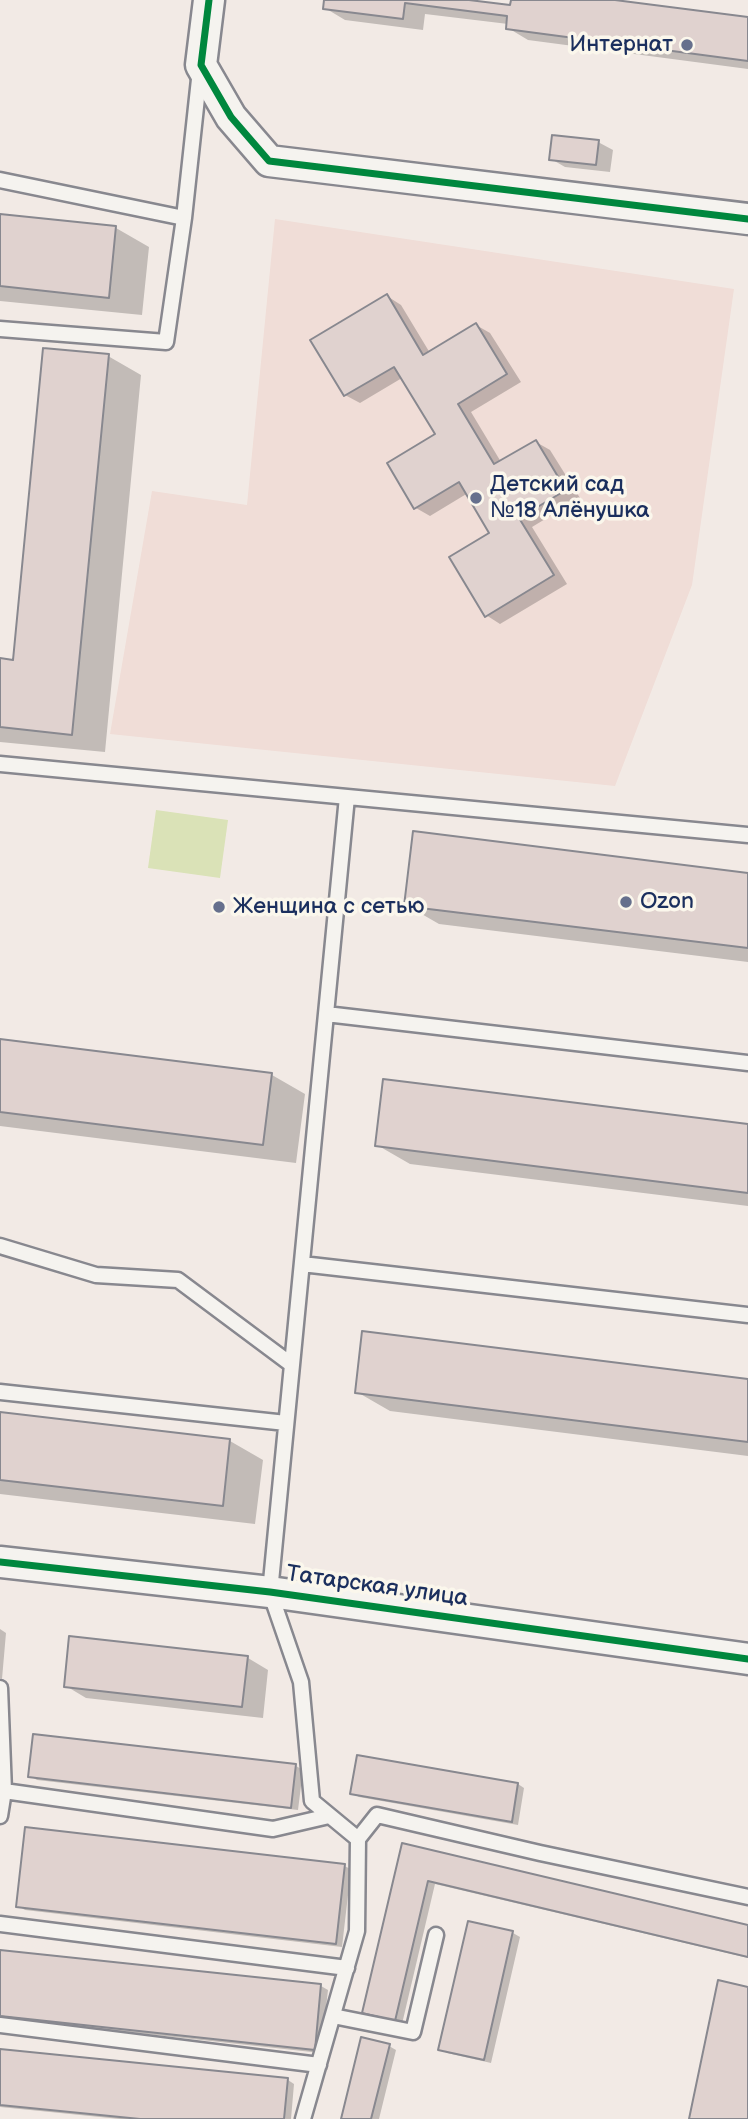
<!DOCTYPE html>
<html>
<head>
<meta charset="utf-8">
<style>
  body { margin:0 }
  canvas { display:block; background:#f2eae5 }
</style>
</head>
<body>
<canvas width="748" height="2119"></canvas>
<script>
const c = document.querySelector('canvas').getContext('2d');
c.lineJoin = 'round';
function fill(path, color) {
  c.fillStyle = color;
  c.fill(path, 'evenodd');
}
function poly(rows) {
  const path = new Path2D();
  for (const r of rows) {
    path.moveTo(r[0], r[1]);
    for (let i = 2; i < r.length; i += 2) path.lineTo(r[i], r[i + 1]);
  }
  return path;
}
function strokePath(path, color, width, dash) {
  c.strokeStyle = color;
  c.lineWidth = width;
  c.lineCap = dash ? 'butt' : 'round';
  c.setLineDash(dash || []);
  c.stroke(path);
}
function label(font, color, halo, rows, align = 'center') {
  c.font = font + ' "Balsamiq Sans",sans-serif';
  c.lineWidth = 7;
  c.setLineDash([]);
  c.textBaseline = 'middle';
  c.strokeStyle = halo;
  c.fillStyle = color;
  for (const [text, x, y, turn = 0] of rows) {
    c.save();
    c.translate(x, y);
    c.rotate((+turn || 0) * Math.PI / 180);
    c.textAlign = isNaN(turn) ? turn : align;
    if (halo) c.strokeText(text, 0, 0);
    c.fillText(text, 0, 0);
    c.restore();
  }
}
const built = poly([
  [275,219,734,289,692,585,615,786,110,734,152,491,247,505]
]);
const green = poly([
  [156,810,228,820,220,878,148,868]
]);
const shadow = poly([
  [326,0,455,0,511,7,512,0,602,0,748,19,748,69,528,40,508,28,508,24,425,14,423,30,345,20,325,8],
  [598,142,613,150,610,172,565,167,551,159],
  [0,216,116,228,149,247,142,315,0,301],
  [387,296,401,305,430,353,476,325,490,333,521,382,471,412,501,462,536,442,550,450,580,498,532,527,567,584,500,624,486,615,492,533,468,493,430,516,416,508,389,464,437,435,402,378,360,403,345,395],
  [108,356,141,375,105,752,0,742,0,660,15,662],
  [748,874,748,962,439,924,406,905],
  [0,1041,272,1075,305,1094,296,1163,0,1126],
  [748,1126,748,1206,410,1164,377,1145],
  [748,1381,748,1456,390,1411,357,1392],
  [0,1413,230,1441,263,1460,255,1524,0,1494],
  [0,1629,6,1633,2,1679,0,1678],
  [248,1658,268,1670,263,1718,86,1698,66,1686],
  [296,1766,303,1770,298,1810,37,1780,30,1776],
  [518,1784,524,1788,518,1825,359,1797,352,1793],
  [403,1845,748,1926,748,1958,435,1884,402,2024,371,2016,364,2012],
  [344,1866,351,1869,342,1947,25,1910,18,1906],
  [470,1923,513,1933,520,1937,491,2063,447,2053,440,2049],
  [0,1951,321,1986,328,1990,321,2053,0,2018],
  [389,2046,396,2050,379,2119,343,2119],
  [0,2050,288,2080,294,2084,291,2119,120,2119,0,2107]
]);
const building = poly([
  [324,0,469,0,510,5,511,0,615,0,748,17,748,61,506,29,507,16,405,3,403,19,323,9,324,0],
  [552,135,599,140,596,165,549,160,552,135],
  [0,214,116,226,109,298,0,286,0,214],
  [387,294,423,355,476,323,507,374,458,404,494,464,536,440,566,490,519,518,554,575,485,617,449,557,489,533,459,482,414,509,387,463,435,434,394,367,344,396,310,340,387,294],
  [43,348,109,354,72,735,0,727,0,658,13,660,43,348],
  [413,831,748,873,748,948,404,906,413,831],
  [0,1039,272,1073,263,1145,0,1112,0,1039],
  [383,1079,748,1124,748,1193,375,1146,383,1079],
  [362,1331,748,1379,748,1442,355,1393,362,1331],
  [0,1412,230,1439,223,1506,0,1480,0,1412],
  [69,1636,248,1656,242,1707,64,1687,69,1636],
  [33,1734,296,1764,291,1808,28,1777,33,1734],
  [357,1755,518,1783,512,1822,350,1794,357,1755],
  [25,1827,345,1864,336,1944,16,1907,25,1827],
  [402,1843,748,1925,748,1957,428,1881,395,2021,362,2013,402,1843],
  [468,1921,513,1931,484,2060,438,2050,468,1921],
  [0,1950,321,1984,315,2050,0,2016,0,1950],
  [718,1980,748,1987,748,2119,689,2119,718,1980],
  [361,2037,390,2044,371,2119,341,2119,361,2037],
  [0,2049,288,2078,284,2119,140,2119,0,2105,0,2049]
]);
const lane = poly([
  [0,180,184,218,200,70],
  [0,329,166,342,184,218],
  [0,764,748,835],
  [326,1014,748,1063],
  [0,1246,96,1275,178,1280,292,1365],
  [302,1264,748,1315],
  [0,1392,286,1423],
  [0,1688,4,1791],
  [0,1816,4,1791,273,1829,329,1816],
  [358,1839,377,1815,540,1853,748,1897],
  [0,1924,347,1968],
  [333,2016,413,2032,436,1935],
  [0,2025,319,2065],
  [303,2119,357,1931,358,1839,312,1801,301,1682,270,1592,347,797]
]);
const street = poly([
  [209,0,201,65,231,117,269,161,748,219],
  [0,1562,270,1592,748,1659]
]);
const cycleway = poly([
  [209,0,201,65,231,117,269,161,748,219],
  [0,1562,270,1592,748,1659]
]);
const markers = [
  [687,45,7,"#66708d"],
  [476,498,7,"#66708d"],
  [626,902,7,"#66708d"],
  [219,907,7,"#66708d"]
];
const poiNames = [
  ["Интернат",673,45,"right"],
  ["Детский сад",490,485],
  ["№18 Алёнушка",490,511],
  ["Ozon",640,902],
  ["Женщина с сетью",233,907]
];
const streetNames = [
  ["Татарская улица",377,1587,8]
];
fill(built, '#f0ddd7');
fill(green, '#dae2b7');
fill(shadow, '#0003');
fill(building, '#e0d2cf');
strokePath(building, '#88888f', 2);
strokePath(lane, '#88888f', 19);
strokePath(street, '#88888f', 35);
strokePath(lane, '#f5f3ef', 14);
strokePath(street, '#f5f3ef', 30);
strokePath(cycleway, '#00873e', 7);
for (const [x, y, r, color] of markers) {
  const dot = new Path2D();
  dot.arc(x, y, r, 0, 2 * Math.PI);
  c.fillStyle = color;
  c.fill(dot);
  strokePath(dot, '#fbf7ec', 2.5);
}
label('23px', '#1b2f5e', '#fbf7ec', poiNames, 'left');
label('23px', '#1b2f5e', '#fbf7ec', streetNames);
</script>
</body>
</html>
